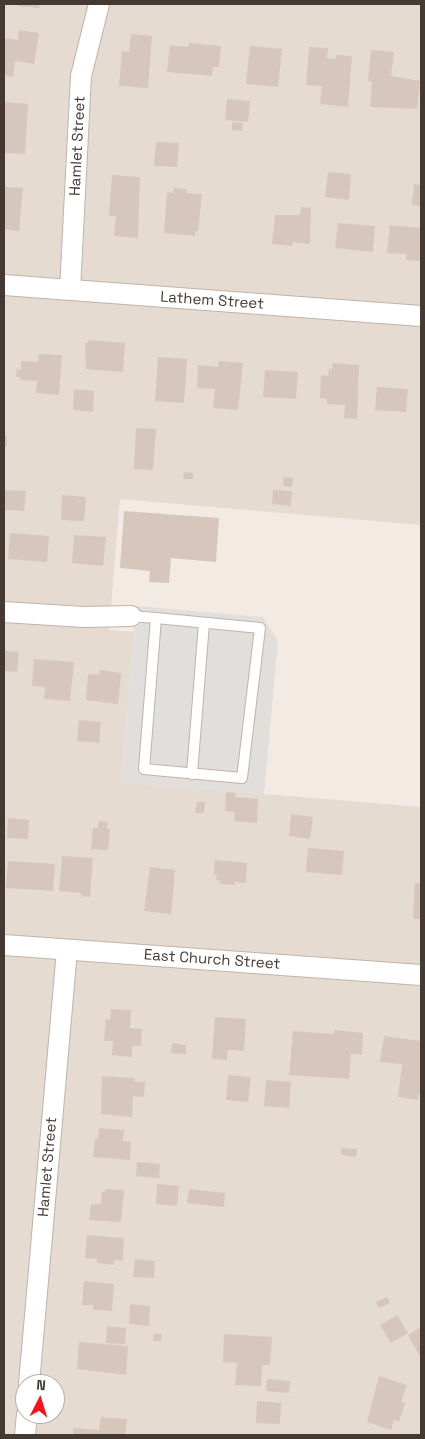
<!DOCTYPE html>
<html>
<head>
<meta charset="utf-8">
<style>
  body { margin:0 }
  #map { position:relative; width:425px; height:1439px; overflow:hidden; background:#f2eae3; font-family:"Space Grotesk",sans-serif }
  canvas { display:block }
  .frame { position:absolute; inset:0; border:5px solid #443a33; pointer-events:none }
  .north { position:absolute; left:15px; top:1374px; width:50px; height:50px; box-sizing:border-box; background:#fff; border:1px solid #b4b0ad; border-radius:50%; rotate:5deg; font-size:14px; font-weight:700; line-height:20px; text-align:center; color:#443a33 }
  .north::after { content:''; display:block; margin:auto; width:18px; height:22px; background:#ff0d1b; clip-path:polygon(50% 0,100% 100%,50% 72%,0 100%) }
</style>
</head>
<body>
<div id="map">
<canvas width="425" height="1439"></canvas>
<div class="frame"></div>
<div class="north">N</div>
</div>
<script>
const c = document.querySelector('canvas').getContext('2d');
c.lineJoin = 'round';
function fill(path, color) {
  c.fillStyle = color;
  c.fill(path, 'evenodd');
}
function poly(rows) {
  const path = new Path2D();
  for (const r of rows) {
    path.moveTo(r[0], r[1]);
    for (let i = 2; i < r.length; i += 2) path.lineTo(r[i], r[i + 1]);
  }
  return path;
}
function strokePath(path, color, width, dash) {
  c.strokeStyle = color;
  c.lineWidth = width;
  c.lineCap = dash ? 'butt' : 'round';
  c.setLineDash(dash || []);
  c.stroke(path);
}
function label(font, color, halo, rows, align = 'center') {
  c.font = font + ' "Space Grotesk",sans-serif';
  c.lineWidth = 4.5;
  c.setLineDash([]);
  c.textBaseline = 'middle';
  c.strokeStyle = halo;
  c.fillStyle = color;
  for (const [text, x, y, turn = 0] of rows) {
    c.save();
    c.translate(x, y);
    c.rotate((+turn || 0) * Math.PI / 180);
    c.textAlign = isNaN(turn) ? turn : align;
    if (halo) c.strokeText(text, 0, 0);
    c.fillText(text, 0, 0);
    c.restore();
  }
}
const residential = poly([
  [4,4,421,4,421,525,120,499,109,630,134,632,121,782,421,807,421,1435,4,1435],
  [25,1384,55,1384,55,1414,25,1414]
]);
const parking = poly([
  [136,606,263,617,278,641,264,795,121,782]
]);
const building = poly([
  [18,4,39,4,39,8,17,6],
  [19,30,39,33,34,64,15,61,13,77,4,75,4,38,18,40],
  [131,34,152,36,148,88,119,86,122,51,129,52],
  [189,43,221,46,219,67,213,67,212,76,167,72,170,45,188,47],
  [250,46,282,49,278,87,246,84],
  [309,47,328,48,327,58,336,59,336,55,352,56,348,107,320,104,322,86,306,85],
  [371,50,394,52,391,76,420,81,417,109,370,107,372,82,368,81],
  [227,99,250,101,248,122,225,120],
  [4,102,28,104,25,154,4,153],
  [232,122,243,123,242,131,232,130],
  [156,142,179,143,177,167,154,166],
  [328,172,351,174,349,200,325,197],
  [112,175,140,177,138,238,114,236,116,216,109,216],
  [414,184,421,185,421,206,412,205],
  [4,187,23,188,19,231,4,229],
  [174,188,187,189,186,193,202,194,198,231,196,230,195,236,164,233,167,192,173,193],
  [301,207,311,208,310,244,293,242,292,246,272,244,275,215,300,215],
  [338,223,375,226,373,252,335,248],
  [390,225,421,228,421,261,406,260,406,254,387,253],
  [88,340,125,343,123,372,86,369,85,343,88,343],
  [39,354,62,355,59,395,36,393,37,381,20,380,20,377,16,377,17,369,21,370,21,361,38,362],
  [158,357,187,359,184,403,155,401],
  [219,361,243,363,238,410,213,408,215,389,197,388,198,365,218,367],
  [333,363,359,365,357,419,344,418,345,405,327,404,327,399,320,398,321,375,328,376,329,369,332,369],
  [265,370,298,372,296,399,263,397],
  [377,387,408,389,406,412,375,410],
  [74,389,94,391,93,412,73,410],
  [136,428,156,429,153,470,134,469],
  [4,436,7,436,7,446,4,446],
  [184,472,193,473,193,479,183,479],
  [284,477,293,478,292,487,283,486],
  [5,490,26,491,24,511,4,510],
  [273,490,292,491,291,506,272,504],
  [62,495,86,497,84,521,61,520],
  [124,511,219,518,216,562,171,558,169,583,149,582,150,571,120,568],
  [10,533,49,536,47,562,8,559],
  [74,535,106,537,103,566,72,563],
  [4,651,19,652,17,672,4,671],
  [34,659,74,662,70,701,44,699,45,687,32,686],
  [100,670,121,673,118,704,86,700,88,674,99,675],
  [79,720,101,722,99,743,77,741],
  [226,792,236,793,235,797,258,799,257,823,234,821,235,812,225,811],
  [197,802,205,802,204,813,195,813],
  [291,814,313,817,310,839,289,836],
  [8,818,29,820,28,839,7,838],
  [98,821,108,822,107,829,110,829,108,850,91,849,93,828,98,828],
  [308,848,344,851,342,875,306,872],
  [62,856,93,858,90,897,81,896,81,893,59,891],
  [215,860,247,863,246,883,235,882,235,885,220,884,221,881,216,880,217,875,214,875],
  [8,861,55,864,53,891,6,888],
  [150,867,175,870,171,914,144,911],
  [415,883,421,883,421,919,413,919],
  [111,1009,131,1010,130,1028,142,1029,141,1046,132,1046,132,1057,112,1055,113,1041,104,1041,106,1019,110,1020],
  [215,1017,246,1019,244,1051,228,1050,227,1060,212,1059],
  [334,1030,363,1033,362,1055,351,1054,349,1079,289,1075,293,1031,334,1034],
  [384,1036,421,1041,421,1093,419,1093,418,1100,398,1097,402,1064,380,1062],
  [172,1043,186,1045,186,1054,171,1053],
  [228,1075,251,1077,248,1102,226,1100],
  [102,1076,135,1078,134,1081,145,1082,144,1097,133,1096,132,1117,101,1114],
  [266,1080,291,1082,289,1108,264,1106],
  [99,1128,124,1130,123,1141,131,1142,130,1160,93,1157,95,1139,98,1139],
  [341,1148,357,1149,356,1157,341,1155],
  [137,1162,160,1164,159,1178,136,1176],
  [157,1184,179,1186,177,1206,156,1204],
  [105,1189,124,1190,121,1222,89,1220,91,1205,101,1203,102,1192,105,1192],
  [189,1189,225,1193,224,1207,187,1203],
  [87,1235,124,1238,123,1261,114,1260,114,1265,97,1263,97,1259,85,1258],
  [135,1259,155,1261,154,1278,133,1277],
  [84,1281,114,1284,112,1311,93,1310,93,1305,82,1305],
  [387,1297,390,1303,379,1308,376,1302],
  [130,1304,150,1306,149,1326,129,1324],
  [397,1315,408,1333,391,1343,380,1325],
  [107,1326,126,1328,125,1344,106,1343],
  [421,1327,421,1358,408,1335],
  [154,1334,162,1334,161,1341,153,1341],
  [224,1334,272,1337,270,1365,262,1365,261,1386,235,1385,237,1363,223,1362],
  [79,1342,128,1346,126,1375,77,1369],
  [379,1376,407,1385,401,1402,405,1403,399,1422,394,1420,391,1430,367,1422],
  [267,1379,290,1381,289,1393,266,1391],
  [257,1401,281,1403,280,1424,256,1423],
  [101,1417,127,1419,125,1435,73,1435,73,1428,99,1430]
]);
const lane = poly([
  [131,616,156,618,260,628,242,778,144,769,156,618],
  [192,774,204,623]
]);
const street = poly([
  [4,285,421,316],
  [70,290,81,76,99,4],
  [4,612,83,617,131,616],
  [4,945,421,975],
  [29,1384,67,950],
  [25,1435,27,1414]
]);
const streetNames = [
  ["Hamlet Street",78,146,-87],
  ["Lathem Street",212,301,4],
  ["East Church Street",212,960,4],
  ["Hamlet Street",48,1167,-85]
];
fill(residential, '#e6dbd0');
fill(parking, '#e2dedc');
fill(building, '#d7c6bb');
strokePath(lane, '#c0b3a8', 12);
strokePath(street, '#c0b3a8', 22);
strokePath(lane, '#fff', 10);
strokePath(street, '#fff', 20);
label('15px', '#443a33', '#fff', streetNames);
</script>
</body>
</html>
